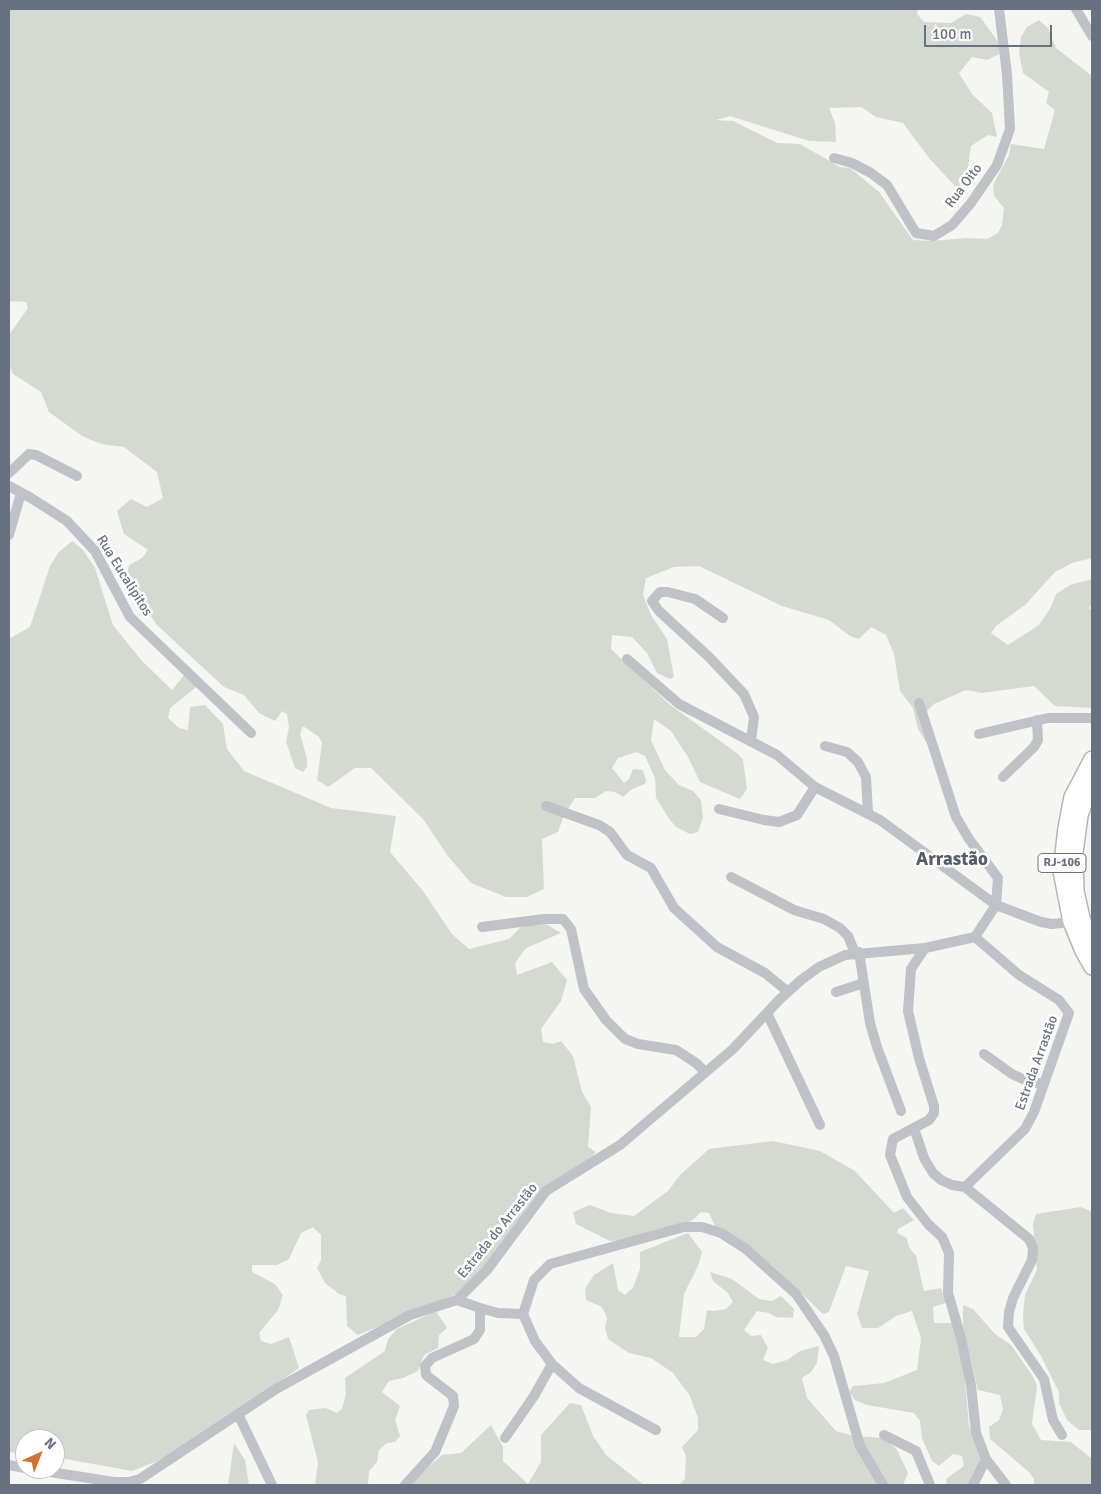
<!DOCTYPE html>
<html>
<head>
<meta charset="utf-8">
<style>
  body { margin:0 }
  #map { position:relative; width:1101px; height:1494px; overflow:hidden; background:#f5f5f2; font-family:Signika,sans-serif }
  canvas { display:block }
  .frame { position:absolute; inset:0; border:10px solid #677180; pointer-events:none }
  .north { position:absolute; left:15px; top:1429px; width:50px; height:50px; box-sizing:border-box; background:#fff; border:1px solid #c2c6cc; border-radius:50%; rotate:44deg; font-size:14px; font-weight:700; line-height:20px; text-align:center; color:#677180 }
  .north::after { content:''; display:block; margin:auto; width:18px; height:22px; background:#d27136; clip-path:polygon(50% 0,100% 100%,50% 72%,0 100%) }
  .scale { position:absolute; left:924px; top:25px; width:128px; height:22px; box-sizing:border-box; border:2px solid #677180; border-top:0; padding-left:6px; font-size:15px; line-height:18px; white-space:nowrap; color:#677180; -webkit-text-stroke:4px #fff; paint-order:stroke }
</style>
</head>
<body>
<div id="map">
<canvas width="1101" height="1494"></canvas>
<div class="frame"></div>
<div class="north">N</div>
<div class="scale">100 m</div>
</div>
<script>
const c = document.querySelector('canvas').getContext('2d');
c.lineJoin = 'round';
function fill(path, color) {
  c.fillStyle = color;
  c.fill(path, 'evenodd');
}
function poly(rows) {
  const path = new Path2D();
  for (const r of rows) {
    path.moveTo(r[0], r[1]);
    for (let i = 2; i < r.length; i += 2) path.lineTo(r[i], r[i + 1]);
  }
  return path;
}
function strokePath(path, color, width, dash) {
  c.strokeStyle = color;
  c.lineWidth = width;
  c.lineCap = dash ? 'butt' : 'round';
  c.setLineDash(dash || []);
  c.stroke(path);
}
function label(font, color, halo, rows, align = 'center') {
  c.font = font + ' Signika,sans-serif';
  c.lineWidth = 5;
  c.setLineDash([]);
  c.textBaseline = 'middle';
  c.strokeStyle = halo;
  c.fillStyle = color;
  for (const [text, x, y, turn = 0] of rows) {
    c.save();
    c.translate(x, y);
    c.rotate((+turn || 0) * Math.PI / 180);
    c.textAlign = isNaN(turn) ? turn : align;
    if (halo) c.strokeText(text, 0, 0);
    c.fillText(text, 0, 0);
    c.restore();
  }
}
const green = poly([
  [9,9,918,9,917,14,924,22,951,23,966,14,980,17,999,43,999,54,987,60,972,57,959,73,972,94,992,113,997,137,988,135,971,146,964,196,929,158,903,123,876,117,861,107,829,108,835,123,836,142,809,141,730,116,716,120,733,121,777,143,800,144,840,167,850,168,879,192,913,240,932,241,966,238,987,239,998,233,1002,225,1004,208,994,196,993,185,1009,155,1011,144,1044,149,1055,110,1046,103,1049,92,1023,73,1019,53,1021,37,1027,27,1039,20,1048,28,1056,48,1092,76,1092,558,1072,563,1055,572,1025,605,996,626,991,633,1008,645,1039,625,1051,607,1056,594,1070,585,1092,579,1092,604,1089,608,1092,611,1092,708,1055,706,1034,686,982,693,966,690,934,704,923,715,927,733,926,742,918,729,913,708,900,691,894,654,886,635,871,627,859,639,850,636,829,620,782,606,699,566,674,567,646,578,643,595,651,615,667,639,674,677,670,679,657,673,647,653,632,637,612,635,611,649,669,704,738,754,743,760,747,789,740,799,700,782,688,757,671,731,654,719,651,740,665,770,679,785,693,791,701,800,703,818,698,832,690,834,676,827,670,820,656,798,655,778,645,756,636,752,618,758,612,768,624,783,629,779,633,769,643,770,646,781,645,784,632,789,623,797,615,792,606,791,595,798,575,798,564,815,558,832,542,839,544,889,527,897,506,897,471,883,447,855,423,819,371,768,355,768,328,787,317,780,322,743,319,737,303,726,300,734,307,758,307,767,303,772,295,768,286,742,289,727,287,714,282,711,275,721,259,713,244,695,224,687,157,625,126,579,129,565,142,558,148,550,124,534,117,511,131,499,147,507,163,498,157,472,124,447,101,444,82,436,49,412,41,392,13,374,9,364,9,335,28,308,26,302,9,301],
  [72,541,83,550,95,568,113,625,142,661,172,690,189,669,200,679,195,688,170,708,168,718,179,728,188,730,190,707,205,705,223,724,227,749,244,771,331,808,396,816,390,852,423,891,452,934,469,949,509,939,523,925,546,924,561,933,526,948,515,963,517,975,552,962,567,980,561,1001,541,1029,543,1042,553,1044,561,1041,573,1056,582,1092,591,1107,588,1147,596,1152,590,1159,569,1172,462,1292,358,1335,347,1326,346,1296,339,1294,325,1283,317,1268,321,1260,321,1235,313,1227,301,1233,289,1259,277,1265,252,1265,252,1272,275,1284,283,1295,278,1310,259,1333,261,1341,271,1344,289,1337,299,1368,178,1453,132,1471,55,1457,55,1439,25,1439,25,1454,9,1452,9,639,30,627,50,566,58,553],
  [773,1141,820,1151,855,1171,894,1213,903,1208,914,1220,898,1229,897,1233,907,1238,909,1247,916,1256,924,1291,941,1288,946,1303,933,1307,934,1323,953,1323,964,1369,969,1427,983,1456,970,1485,947,1485,946,1479,964,1466,962,1456,953,1454,939,1466,932,1461,922,1438,920,1421,914,1413,867,1405,855,1400,849,1392,853,1386,884,1383,917,1370,921,1338,912,1311,896,1316,878,1328,862,1328,857,1314,869,1271,846,1266,829,1312,823,1314,773,1266,715,1226,709,1213,701,1212,693,1220,660,1235,645,1238,610,1241,576,1224,573,1212,590,1205,611,1213,634,1216,668,1191,680,1175,709,1149],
  [1081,1207,1092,1212,1092,1430,1079,1430,1067,1420,1059,1403,1059,1392,1041,1356,1024,1329,1023,1315,1025,1295,1037,1270,1033,1224,1036,1214],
  [688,1233,702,1252,698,1266,684,1294,679,1337,696,1337,704,1329,707,1310,713,1311,726,1309,733,1302,728,1293,713,1281,710,1272,732,1279,759,1299,772,1301,781,1296,794,1309,793,1318,776,1317,769,1313,757,1311,744,1330,751,1336,761,1335,768,1348,763,1360,773,1364,787,1360,800,1351,819,1346,817,1363,811,1372,802,1378,807,1398,836,1431,854,1436,885,1438,897,1450,908,1473,903,1485,679,1485,685,1479,686,1456,682,1447,698,1430,698,1418,690,1396,673,1373,651,1358,629,1353,608,1339,605,1327,607,1318,602,1307,586,1300,585,1289,594,1275,613,1263,618,1290,625,1295,633,1288,640,1269,640,1252],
  [963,1305,973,1309,995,1334,1011,1345,1032,1375,1037,1386,1032,1424,1041,1440,1071,1442,1092,1459,1092,1485,1034,1485,1034,1479,1030,1473,990,1439,989,1427,999,1420,1003,1409,1000,1395,978,1390,963,1326],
  [436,1311,447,1328,439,1335,438,1348,424,1355,418,1371,403,1378,389,1381,382,1392,400,1406,395,1420,400,1436,395,1442,387,1443,379,1450,377,1462,369,1471,368,1485,315,1485,318,1462,306,1415,309,1410,326,1408,337,1413,342,1409,346,1394,345,1378,385,1351,388,1339,397,1329],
  [570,1403,581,1405,593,1436,606,1455,644,1485,407,1485,442,1455,461,1453,491,1425,503,1447,503,1461,528,1484,541,1462,541,1435],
  [234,1443,245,1460,249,1485,228,1485]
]);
const minor = poly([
  [1076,9,1092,36],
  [834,158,852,163,871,173,887,185,916,233,934,236,952,225,971,203,997,165,1010,129,1007,74,999,9],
  [9,473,29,454,36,455,77,476],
  [9,486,31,498,67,521,95,551,130,617,251,733],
  [9,535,21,493],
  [723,618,695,599,668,592,660,592,652,601,659,611,709,657,744,694,754,717,751,741],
  [627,659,679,704,777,755,815,787,880,820,996,905,1041,922,1052,924,1071,922],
  [979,734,1048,718,1092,718],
  [825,746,847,752,858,762,866,777,868,813],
  [1003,777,1034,747,1038,740,1037,720],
  [546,806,599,825,610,832,627,855,651,868,674,908,717,947,765,973,787,991],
  [719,809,764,820,779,822,797,815,815,787],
  [731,877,794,910,824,919,840,928,848,936,855,953],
  [482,927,544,919,563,919,571,929,584,989,606,1020,625,1039,638,1044,676,1050,696,1063,705,1072],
  [925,948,911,969,908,1011,919,1058,934,1106,934,1113,929,1120,893,1139,890,1155,907,1197,928,1224,942,1237,949,1253,948,1293,961,1338,971,1385,976,1433,986,1459,1006,1485],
  [859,952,870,1023,877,1047,901,1111],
  [836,992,864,983],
  [767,1013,820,1125],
  [984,1054,1012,1074,1025,1080,1043,1084],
  [914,1128,924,1158,933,1173,941,1180,952,1185,965,1187,1029,1239,1033,1248,1032,1260,1013,1298,1009,1312,1008,1327,1044,1379,1053,1420,1062,1435],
  [965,1187,1025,1129,1034,1112,1069,1013,1059,1000,1019,975,975,937],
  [480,1308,498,1313,523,1314],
  [238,1414,272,1485],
  [656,1430,579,1388,552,1364,535,1341,523,1314,534,1280,550,1264,684,1227,702,1227,721,1233,746,1249,796,1294,824,1335,834,1356,860,1446,883,1485],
  [884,1435,916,1451,930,1485],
  [505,1438,534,1396,552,1364],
  [9,1465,25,1468],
  [31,1469,114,1482,129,1482,140,1479,276,1389,410,1315,457,1300,487,1270,546,1191,620,1145,733,1049,779,1000,801,980,819,967,845,955,925,948,975,937,996,905,998,878,969,839,956,817,919,703],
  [405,1485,435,1452,454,1406,453,1396,426,1375,425,1366,432,1358,474,1339,480,1330,480,1308,457,1300],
  [973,1485,986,1459]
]);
const highway = poly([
  [1092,759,1072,797,1066,828,1061,871,1071,922,1083,951,1092,967],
  [1092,782,1080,815,1075,853,1076,891,1082,918,1092,944]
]);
const shields = [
  [1062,863,48]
];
const shieldNames = [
  ["RJ-106",1062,863]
];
const streetNames = [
  ["Rua Oito",964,186,-53],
  ["Rua Eucalipitos",124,576,58],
  ["Estrada Arrastão",1037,1063,-70],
  ["Estrada do Arrastão",498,1231,-51]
];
const districtNames = [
  ["Arrastão",952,860]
];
fill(green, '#d4dad2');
strokePath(highway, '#b4b6ba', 18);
strokePath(minor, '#bfc2c6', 10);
strokePath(highway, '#fff', 15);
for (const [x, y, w] of shields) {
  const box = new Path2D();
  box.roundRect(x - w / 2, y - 9.5, w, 19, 4);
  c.fillStyle = '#fff';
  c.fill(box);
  strokePath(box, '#677180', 1);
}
label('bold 12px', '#677180', null, shieldNames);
label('14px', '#677180', '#fff', streetNames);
label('bold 19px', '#545c66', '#fff', districtNames);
</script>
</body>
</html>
